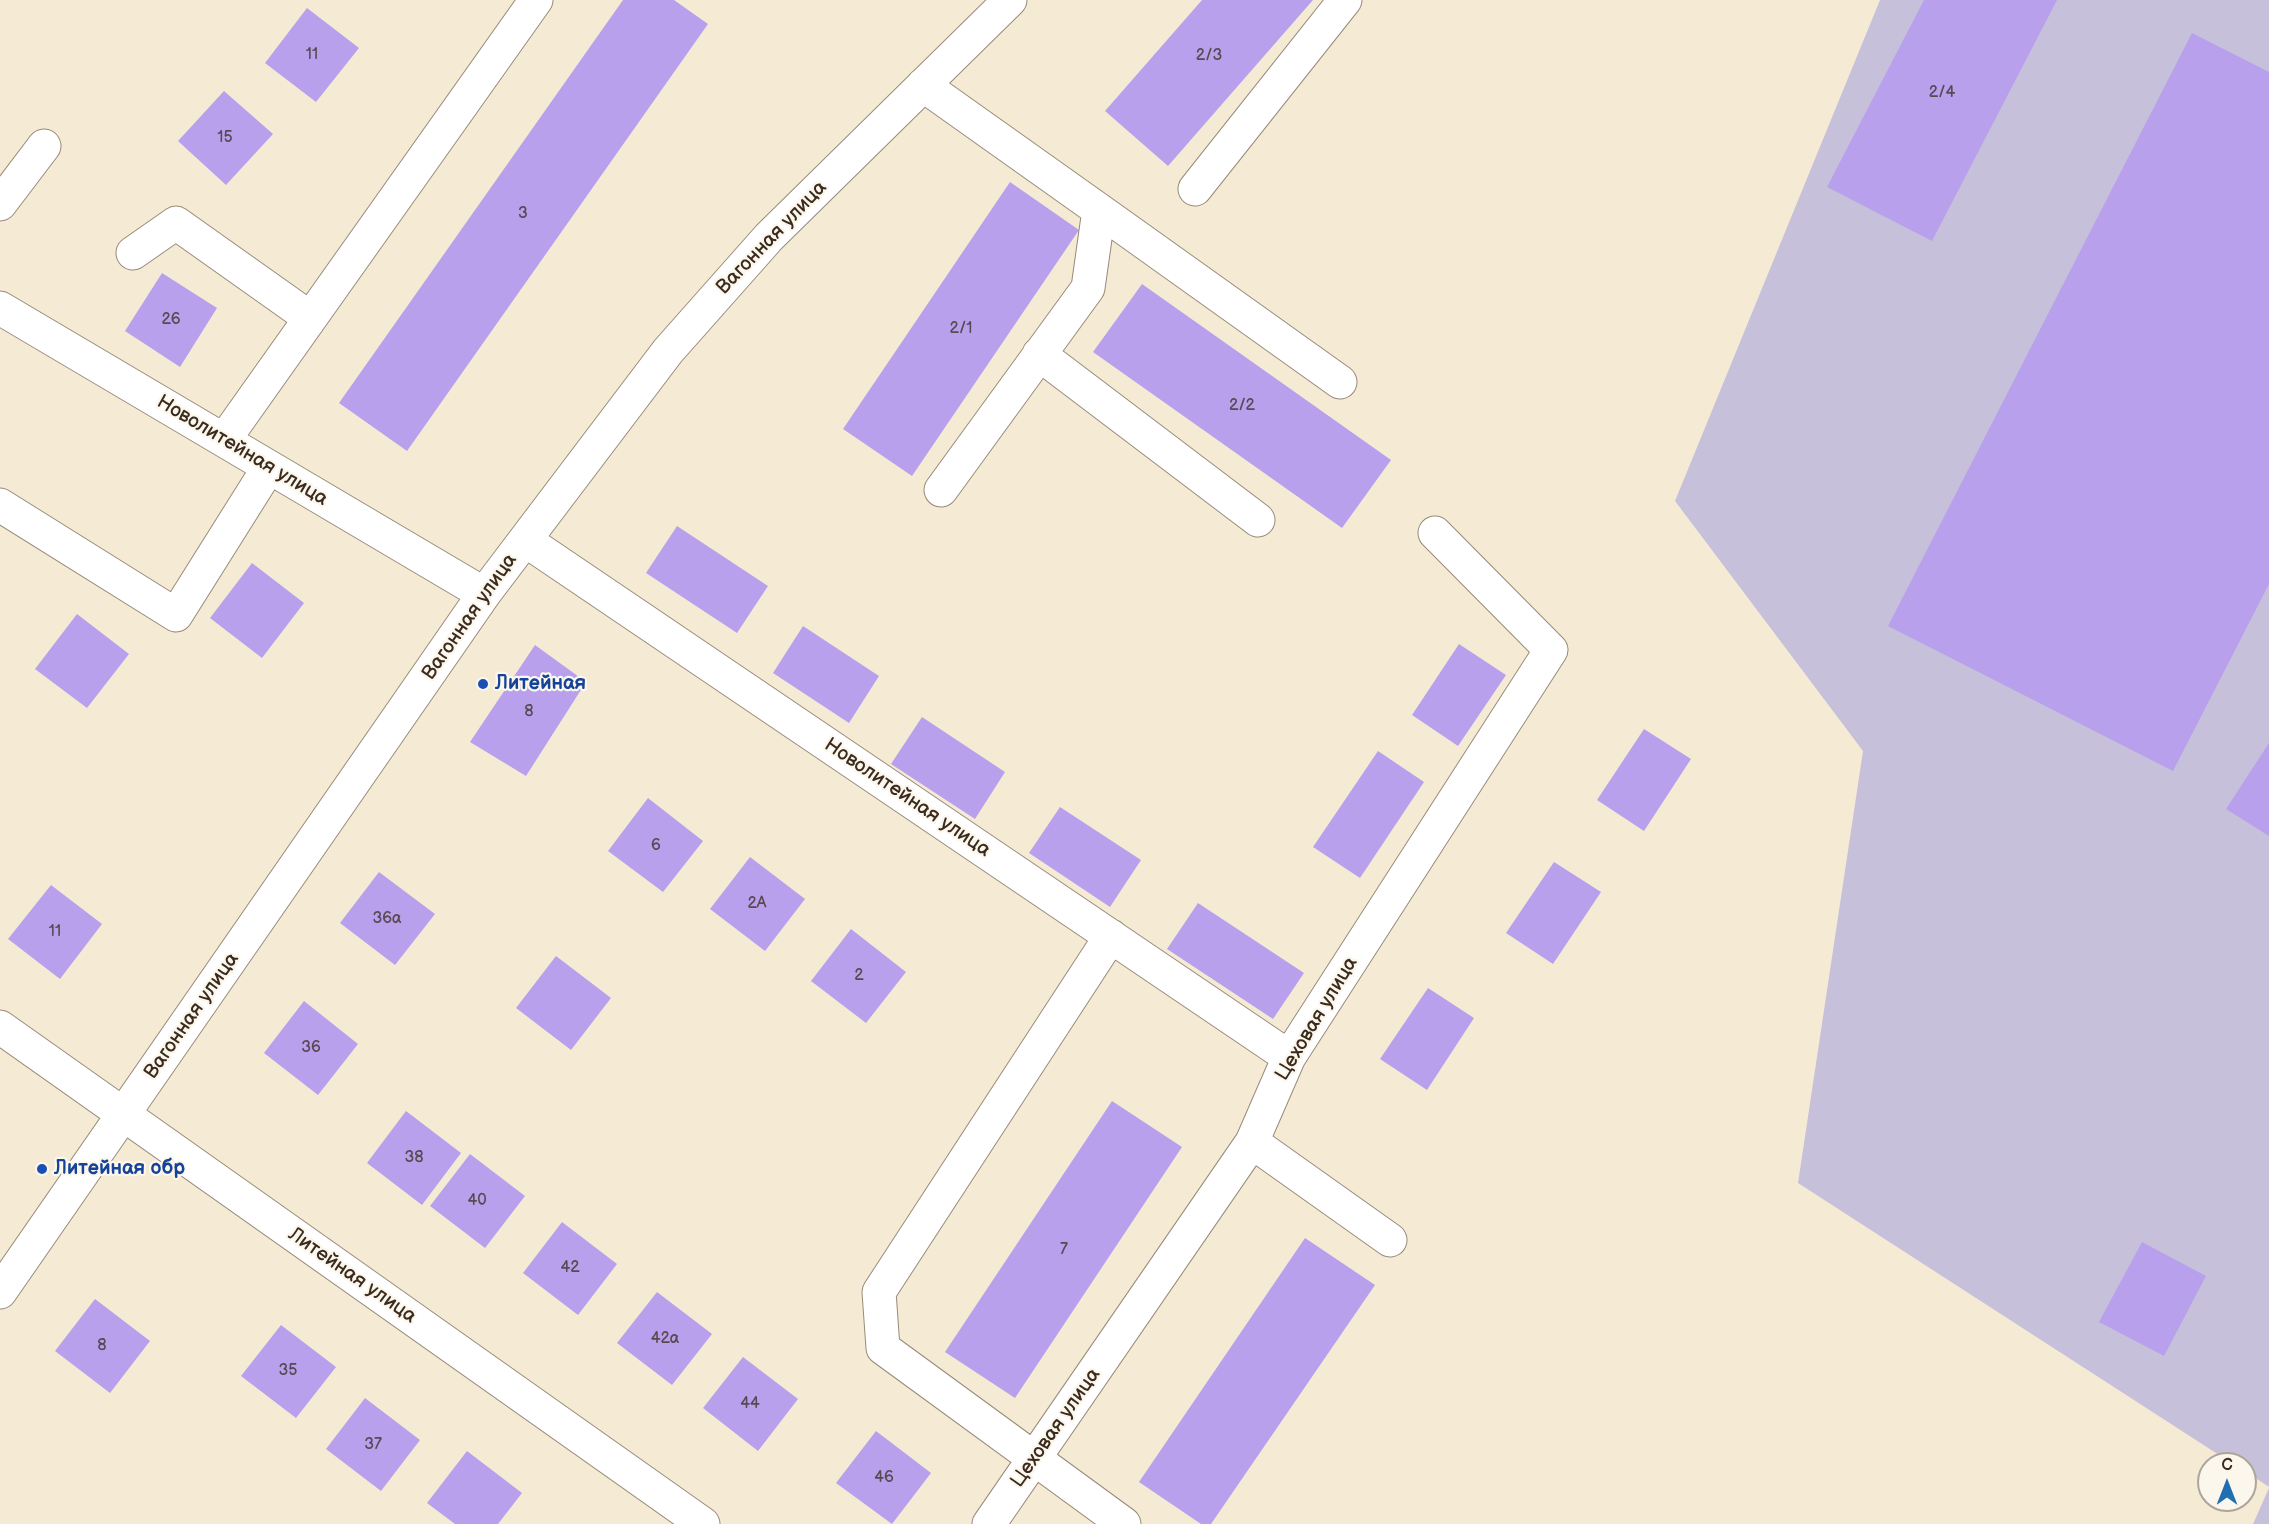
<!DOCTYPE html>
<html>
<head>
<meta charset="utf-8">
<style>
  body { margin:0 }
  #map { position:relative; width:2269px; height:1524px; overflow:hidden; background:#f5ebd5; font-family:"Balsamiq Sans",sans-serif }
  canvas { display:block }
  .north { position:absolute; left:2197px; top:1452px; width:60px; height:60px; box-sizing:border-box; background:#fbf7ec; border:2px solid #aea59a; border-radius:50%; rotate:0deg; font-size:16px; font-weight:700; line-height:24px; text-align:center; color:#3b2a1e }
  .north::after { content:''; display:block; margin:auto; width:21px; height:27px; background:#1f6fb2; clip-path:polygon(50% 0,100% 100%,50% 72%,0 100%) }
</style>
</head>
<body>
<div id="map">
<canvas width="2269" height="1524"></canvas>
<div class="north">С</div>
</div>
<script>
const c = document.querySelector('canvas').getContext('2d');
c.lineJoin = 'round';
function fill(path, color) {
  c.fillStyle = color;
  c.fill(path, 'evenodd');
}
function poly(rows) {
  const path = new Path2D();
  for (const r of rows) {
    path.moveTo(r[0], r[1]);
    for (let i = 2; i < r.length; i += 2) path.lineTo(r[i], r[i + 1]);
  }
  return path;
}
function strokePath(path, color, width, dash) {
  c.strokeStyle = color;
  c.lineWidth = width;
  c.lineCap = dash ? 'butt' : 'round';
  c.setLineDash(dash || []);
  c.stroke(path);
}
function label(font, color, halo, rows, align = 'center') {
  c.font = font + ' "Balsamiq Sans",sans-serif';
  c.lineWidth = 4.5;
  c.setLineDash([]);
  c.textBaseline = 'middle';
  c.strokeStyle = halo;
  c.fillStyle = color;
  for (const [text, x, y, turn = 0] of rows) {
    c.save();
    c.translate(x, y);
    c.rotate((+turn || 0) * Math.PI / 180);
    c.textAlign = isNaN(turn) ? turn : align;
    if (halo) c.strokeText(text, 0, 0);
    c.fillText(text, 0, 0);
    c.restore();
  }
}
const industrial = poly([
  [1880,0,2269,0,2269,1487,2245,1471,2245,1464,2233,1464,1798,1183,1863,751,1675,501],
  [2269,1488,2269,1524,2253,1524]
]);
const building = poly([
  [623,0,674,0,708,24,407,451,339,403],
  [1202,0,1313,0,1168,166,1105,111],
  [1924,0,2057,0,1932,241,1827,187],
  [307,8,359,48,316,102,265,63],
  [2192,33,2269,72,2269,584,2173,771,1888,626],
  [224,91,273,134,226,185,178,141],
  [1010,182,1079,230,912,476,843,429],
  [162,273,217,308,180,367,125,331],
  [1142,284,1391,460,1342,528,1093,352],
  [677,526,768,586,737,633,646,573],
  [252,563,304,603,262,658,210,618],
  [77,614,129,654,87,708,35,669],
  [803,626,879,676,849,723,773,673],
  [1459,644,1506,675,1458,746,1412,715],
  [535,645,586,682,526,776,470,742],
  [922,717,1005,772,975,819,891,764],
  [1644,729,1691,759,1644,831,1597,800],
  [2269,743,2269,836,2226,809],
  [1378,751,1424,782,1360,878,1313,847],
  [648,798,703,841,663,892,608,851],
  [1060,807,1141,860,1110,907,1029,853],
  [750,857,805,899,765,951,710,909],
  [1554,862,1601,892,1553,964,1506,933],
  [379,872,435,914,395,965,340,923],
  [51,885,102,924,60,979,8,939],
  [1198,903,1304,973,1273,1019,1167,949],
  [851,929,906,972,866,1023,811,981],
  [556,956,611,998,571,1050,516,1008],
  [1428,988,1474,1018,1427,1090,1380,1059],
  [304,1001,358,1044,318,1095,264,1053],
  [1112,1101,1182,1147,1015,1398,945,1352],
  [406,1111,461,1153,422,1205,367,1163],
  [470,1154,525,1196,485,1248,430,1206],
  [562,1222,617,1264,578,1315,523,1273],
  [1305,1238,1375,1285,1211,1524,1201,1524,1139,1482],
  [2142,1242,2206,1276,2164,1356,2099,1322],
  [657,1292,712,1334,672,1385,617,1343],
  [95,1299,150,1341,110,1393,55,1351],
  [281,1325,336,1367,296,1418,241,1376],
  [743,1357,798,1399,758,1451,703,1408],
  [365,1398,420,1440,381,1491,326,1449],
  [876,1431,931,1473,892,1524,836,1483],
  [467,1451,522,1493,498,1524,455,1524,427,1503]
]);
const minor = poly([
  [923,85,1099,210,1088,288,941,490],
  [1195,189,1345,0],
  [0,204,44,146],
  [1099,210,1340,382],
  [133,253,176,223,310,318],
  [0,308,484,594],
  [1039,354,1258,520],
  [224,440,536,0],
  [0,505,176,615,269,467],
  [525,540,1289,1057],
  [1111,936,879,1292,883,1348,1124,1524],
  [0,1027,703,1524],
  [1252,1142,1390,1240],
  [0,1292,484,594,668,351,769,237,1010,0],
  [989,1524,1252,1142,1289,1057,1551,650,1435,533]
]);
const markers = [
  [483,684,6,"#1a4fb4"],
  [42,1169,6,"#1a4fb4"]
];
const numberNames = [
  ["11",312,55],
  ["2/3",1209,56],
  ["2/4",1942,93],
  ["15",225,138],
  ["3",523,214],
  ["26",171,320],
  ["2/1",961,329],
  ["2/2",1242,406],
  ["8",529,712],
  ["6",656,846],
  ["2А",757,904],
  ["36а",387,919],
  ["11",55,932],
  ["2",859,976],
  ["36",311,1048],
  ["38",414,1158],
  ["40",477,1201],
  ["7",1064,1250],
  ["42",570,1268],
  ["42а",665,1339],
  ["8",102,1346],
  ["35",288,1371],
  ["44",750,1404],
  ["37",373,1445],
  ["46",884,1478]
];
const streetNames = [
  ["Вагонная улица",772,238,-46],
  ["Новолитейная улица",242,451,31],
  ["Вагонная улица",470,617,-55],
  ["Новолитейная улица",907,798,34],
  ["Вагонная улица",192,1016,-55],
  ["Цеховая улица",1317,1019,-59],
  ["Литейная улица",352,1276,35],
  ["Цеховая улица",1056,1428,-55]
];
const transitNames = [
  ["Литейная",495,684],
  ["Литейная обр",54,1169]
];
fill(industrial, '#c6c0da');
fill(building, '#b8a0ec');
strokePath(minor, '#988a7a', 35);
strokePath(minor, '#fff', 33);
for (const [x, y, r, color] of markers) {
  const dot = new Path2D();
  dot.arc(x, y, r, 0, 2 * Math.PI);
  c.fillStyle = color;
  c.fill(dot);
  strokePath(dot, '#fbf7ec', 2);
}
label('16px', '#5a4852', null, numberNames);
label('20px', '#3b2a1e', '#fbf7ec', streetNames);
label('bold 20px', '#164399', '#fbf7ec', transitNames, 'left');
</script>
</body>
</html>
